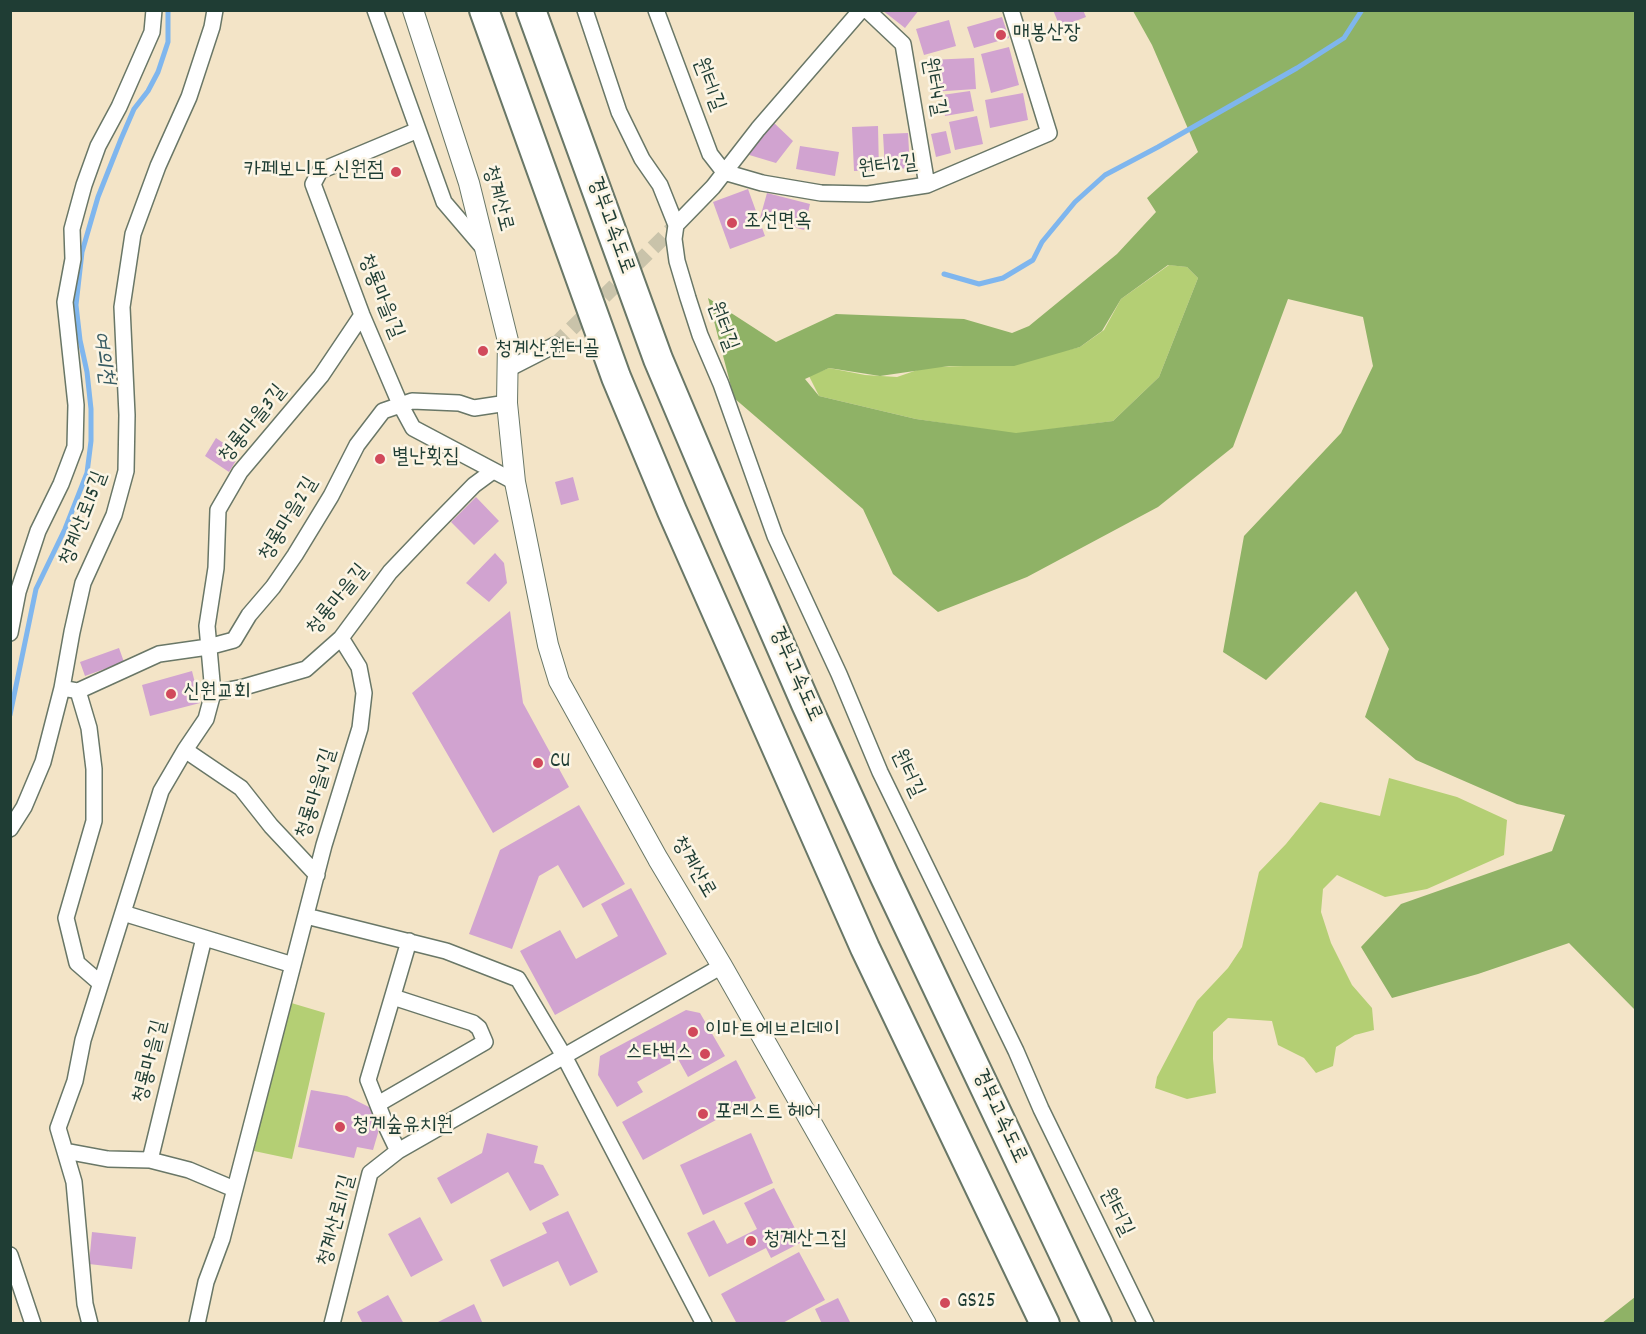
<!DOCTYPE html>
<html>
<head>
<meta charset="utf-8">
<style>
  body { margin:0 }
  #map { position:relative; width:1646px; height:1334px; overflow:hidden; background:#f3e4c7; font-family:Dekko,sans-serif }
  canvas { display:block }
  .frame { position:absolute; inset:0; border:12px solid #1f3d34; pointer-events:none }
</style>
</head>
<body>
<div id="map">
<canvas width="1646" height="1334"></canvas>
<div class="frame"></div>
</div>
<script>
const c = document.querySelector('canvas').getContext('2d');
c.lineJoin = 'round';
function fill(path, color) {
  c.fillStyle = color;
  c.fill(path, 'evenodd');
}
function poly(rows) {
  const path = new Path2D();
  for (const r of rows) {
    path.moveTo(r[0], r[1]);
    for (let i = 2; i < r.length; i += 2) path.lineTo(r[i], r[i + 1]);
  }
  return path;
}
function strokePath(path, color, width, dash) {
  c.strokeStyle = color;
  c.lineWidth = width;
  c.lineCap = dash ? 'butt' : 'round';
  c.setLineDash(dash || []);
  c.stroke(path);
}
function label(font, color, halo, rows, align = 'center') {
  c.font = font + ' Dekko,"Poor Story",sans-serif';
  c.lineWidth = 5;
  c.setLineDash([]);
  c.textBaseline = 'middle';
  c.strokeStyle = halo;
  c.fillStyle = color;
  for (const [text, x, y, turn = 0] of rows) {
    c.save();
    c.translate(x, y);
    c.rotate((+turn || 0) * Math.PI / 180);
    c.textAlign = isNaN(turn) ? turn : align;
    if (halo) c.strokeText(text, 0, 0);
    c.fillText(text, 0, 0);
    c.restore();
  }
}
const green = poly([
  [1169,265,1187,267,1198,278,1159,377,1113,421,1016,434,916,419,819,396,809,376,829,368,865,375,897,377,926,367,964,366,1051,354,1080,347,1104,330,1121,299],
  [1389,778,1457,797,1507,820,1504,855,1427,889,1385,897,1337,875,1323,889,1321,912,1331,943,1352,985,1372,1008,1374,1030,1355,1035,1336,1047,1333,1066,1316,1073,1304,1058,1278,1045,1272,1021,1228,1018,1213,1032,1213,1059,1216,1093,1187,1099,1155,1088,1157,1077,1197,1001,1228,968,1242,947,1259,872,1286,844,1320,802,1380,816],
  [288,1002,325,1013,292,1159,254,1151]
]);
const forest = poly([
  [1133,11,1635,11,1635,1010,1569,943,1478,974,1392,998,1361,947,1401,904,1552,851,1565,815,1517,804,1416,760,1365,717,1389,649,1356,591,1266,680,1223,652,1244,536,1341,433,1373,366,1363,317,1288,299,1233,447,1158,507,1027,577,938,612,893,574,863,509,734,398,708,298,776,342,836,314,964,319,1012,333,1029,326,1117,254,1156,212,1147,198,1198,152,1152,45],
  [1168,265,1187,267,1198,278,1159,377,1113,421,1016,433,916,419,819,396,805,379,829,368,880,376,949,366,1014,366,1080,347,1102,331,1121,299],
  [1635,1297,1635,1323,1602,1323]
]);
const stream = poly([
  [944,274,979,284,1003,278,1033,260,1042,242,1075,202,1105,175,1158,147,1297,68,1344,38,1362,10],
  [10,715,36,589,65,529,87,473,91,441,91,409,87,372,80,340,76,305,82,252,98,197,121,139,134,109,148,91,158,72,168,42,168,10]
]);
const building = poly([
  [882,10,919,10,905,28],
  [1053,10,1083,10,1086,17,1060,27],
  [1002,17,1009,38,974,48,967,27],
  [949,20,956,46,924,55,916,29],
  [1009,47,1019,85,991,93,981,54],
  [974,58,976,89,931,92,929,60],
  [970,91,974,111,945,116,942,95],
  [1023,93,1028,120,990,128,985,100],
  [977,116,983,144,955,150,949,122],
  [773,122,793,141,776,163,746,154],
  [878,126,879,171,854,171,852,127],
  [946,131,951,153,936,157,931,134],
  [908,133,910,168,885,170,883,134],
  [800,146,839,152,835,176,796,169],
  [748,189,765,236,730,249,713,202],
  [767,193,810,204,804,230,760,218],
  [216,438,240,454,229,472,205,456],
  [573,477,579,500,561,505,555,482],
  [476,497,499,521,474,545,451,522],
  [495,553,504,563,507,583,489,602,466,583],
  [510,611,523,703,569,787,493,833,412,693],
  [119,648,124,662,85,676,80,662],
  [192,671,200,703,150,716,142,685],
  [579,805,625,884,583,908,558,865,539,876,512,949,469,934,500,850],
  [631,888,667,954,555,1015,520,951,560,930,576,959,618,936,601,904],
  [686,1010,700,1013,725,1056,688,1077,678,1059,637,1082,643,1092,617,1107,598,1075,600,1056],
  [736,1060,756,1098,643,1160,622,1122],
  [311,1090,347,1096,371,1108,378,1121,378,1133,373,1150,357,1147,354,1158,298,1147],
  [487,1133,538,1146,534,1163,543,1165,559,1195,530,1211,508,1172,451,1204,437,1178,482,1153],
  [751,1133,773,1183,703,1215,680,1165],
  [774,1188,802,1242,771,1258,766,1248,709,1277,687,1233,714,1220,727,1244,757,1229,744,1203],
  [568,1211,598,1272,570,1286,558,1261,503,1287,490,1260,547,1233,542,1223],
  [420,1217,443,1260,411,1277,388,1234],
  [92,1232,136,1237,132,1269,89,1264],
  [799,1252,825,1300,781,1324,737,1324,721,1294],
  [388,1295,404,1324,363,1324,357,1312],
  [838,1298,851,1324,822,1324,815,1309],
  [474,1304,483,1324,434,1324]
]);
const minorTunnel = poly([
  [555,345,676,225]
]);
const minor = poly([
  [375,10,444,202,485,250],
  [585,10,619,112,642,159,660,185,676,225,674,239,677,261,688,298,700,335,721,384,775,536,839,674,880,772,1016,1051,1041,1109,1146,1324],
  [656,10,710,154,724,172,762,183,821,193,868,194,927,185,1049,133,1011,10],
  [867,10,903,44,927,185],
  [418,130,320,171,313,184,362,315,400,404,413,428,515,482],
  [676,225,713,187,758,129,861,10],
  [508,369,555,345],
  [10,633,18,592,38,531,61,484,75,447,76,405,65,302,73,259,72,229,84,185,98,146,119,107,152,32,154,10],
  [62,688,78,691,159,654,208,647,234,640,249,615,273,587,295,555,331,496,357,445,383,411,412,401,459,403,474,408,507,403],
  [78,691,89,728,94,769,94,821,66,918,77,963,100,983],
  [213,693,244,687,306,669,341,638,390,572,430,530,474,485,493,471],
  [185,750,241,788,271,826,317,875],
  [10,829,24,807,43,762,62,688,72,632,83,583,114,515,126,471,127,415,122,307,133,234,158,166,189,97,212,27,215,10],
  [123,913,293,965],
  [306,916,446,951,518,979,564,1056,704,1324],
  [378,1104,485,1042,479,1028,473,1023,393,997],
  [65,1151,108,1159,150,1160,189,1170,234,1189],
  [398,1151,387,1128,368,1080,409,941],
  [150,1160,204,938],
  [10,1255,33,1324],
  [90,1324,85,1304,74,1182,58,1128,75,1081,83,1040,161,791,185,750,206,719,213,693,207,626,216,568,218,510,240,472,321,376,362,315],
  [197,1324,206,1282,222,1239,324,845,360,728,364,693,359,667,341,638],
  [332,1324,370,1173,398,1151,722,966]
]);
const tertiary = poly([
  [413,10,469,183,508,341,507,403,515,482,548,645,559,681,658,859,722,966,926,1324]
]);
const motorway = poly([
  [484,10,616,377,672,511,865,948,1045,1324],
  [531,10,658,359,735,541,806,704,884,875,1097,1324]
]);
const markers = [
  [1001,35,6,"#d1495b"],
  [396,172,6,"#d1495b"],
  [732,223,6,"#d1495b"],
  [483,351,6,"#d1495b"],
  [380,459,6,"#d1495b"],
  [171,694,6,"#d1495b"],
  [538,763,6,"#d1495b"],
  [693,1032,6,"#d1495b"],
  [705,1054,6,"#d1495b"],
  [703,1114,6,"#d1495b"],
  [340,1127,6,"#d1495b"],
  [751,1241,6,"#d1495b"],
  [945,1303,6,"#d1495b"]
];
const poiNames = [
  ["매봉산장",1013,35],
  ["카페보니또 신원점",384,172,"right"],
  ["조선면옥",744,223],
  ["청계산.원터골",495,351],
  ["별난횟집",392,459],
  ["신원교회",183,694],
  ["CU",550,763],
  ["이마트에브리데이",705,1032],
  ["스타벅스",693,1054,"right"],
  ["포레스트 헤어",715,1114],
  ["청계숲유치원",352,1127],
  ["청계산그집",763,1241],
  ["GS25",957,1303]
];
const streetNames = [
  ["원터1길",707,85,69],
  ["원터4길",932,87,80],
  ["원터2길",888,168,-7],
  ["청계산로",496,199,75],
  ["경부고속도로",609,226,70],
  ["청룡마을1길",379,297,68],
  ["원터길",721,327,69],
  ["청룡마을3길",254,425,-51],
  ["청계산로15길",85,519,-69],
  ["청룡마을2길",290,520,-59],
  ["청룡마을길",339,601,-51],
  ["경부고속도로",794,675,66],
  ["원터길",906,774,65],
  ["청룡마을4길",318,794,-73],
  ["청계산로",692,868,60],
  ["청룡마을길",152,1062,-76],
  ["경부고속도로",998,1117,65],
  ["원터길",1115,1213,64],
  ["청계산로11길",338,1221,-75]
];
const waterNames = [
  ["여의천",101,358,82]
];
fill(green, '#b4cf74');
fill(forest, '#8fb266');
strokePath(stream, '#7fb6ee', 5);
fill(building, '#d1a3d0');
strokePath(minorTunnel, '#c9c3aa', 15, [15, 8]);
strokePath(minor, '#697767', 18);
strokePath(tertiary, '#697767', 22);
strokePath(motorway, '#697767', 32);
strokePath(minor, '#fff', 15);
strokePath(tertiary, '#fff', 20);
strokePath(motorway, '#fff', 28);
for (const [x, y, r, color] of markers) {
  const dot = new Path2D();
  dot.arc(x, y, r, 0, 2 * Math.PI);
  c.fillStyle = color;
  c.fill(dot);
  strokePath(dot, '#fcf5e5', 2);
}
label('21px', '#1f3d34', '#fcf5e5', poiNames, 'left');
label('21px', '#1f3d34', '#fcf5e5', streetNames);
label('italic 22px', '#375b62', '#fcf5e5', waterNames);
</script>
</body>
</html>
